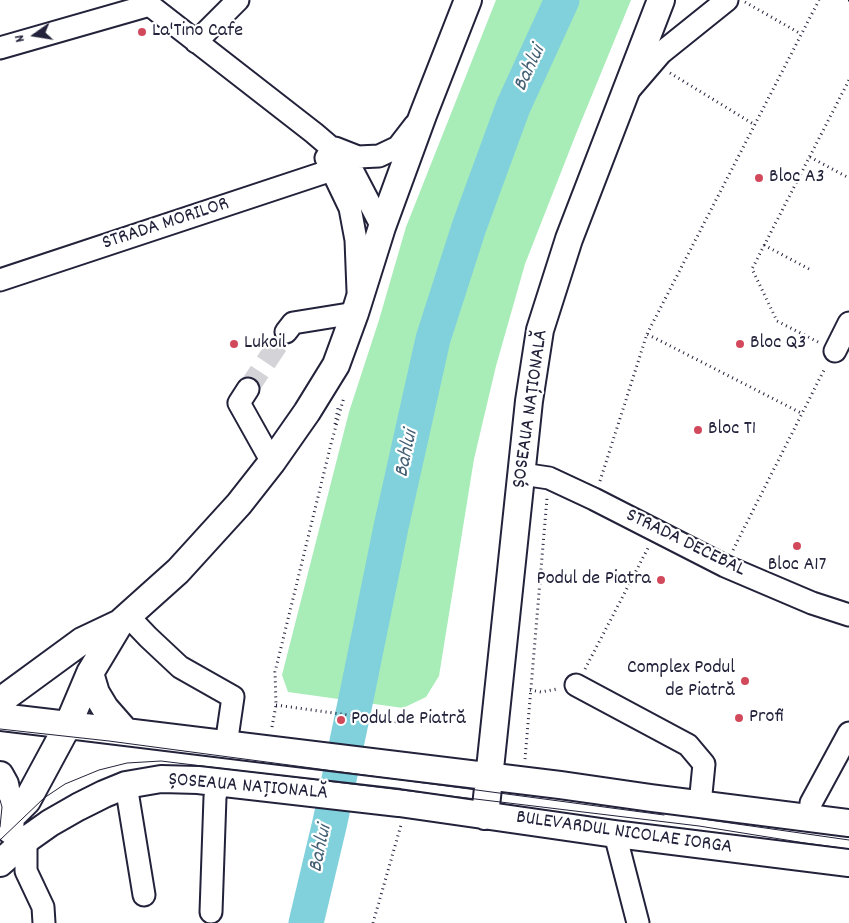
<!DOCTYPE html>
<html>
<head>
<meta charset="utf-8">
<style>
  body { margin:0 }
  #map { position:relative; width:849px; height:923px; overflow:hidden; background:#fff; font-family:Dekko,sans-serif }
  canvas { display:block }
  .north { position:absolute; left:10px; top:10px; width:50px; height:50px; -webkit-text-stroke:4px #fff; paint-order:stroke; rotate:257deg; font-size:14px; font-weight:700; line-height:20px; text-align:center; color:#22223b }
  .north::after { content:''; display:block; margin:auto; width:18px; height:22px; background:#22223b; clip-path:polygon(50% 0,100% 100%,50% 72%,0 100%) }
</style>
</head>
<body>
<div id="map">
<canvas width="849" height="923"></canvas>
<div class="north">N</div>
</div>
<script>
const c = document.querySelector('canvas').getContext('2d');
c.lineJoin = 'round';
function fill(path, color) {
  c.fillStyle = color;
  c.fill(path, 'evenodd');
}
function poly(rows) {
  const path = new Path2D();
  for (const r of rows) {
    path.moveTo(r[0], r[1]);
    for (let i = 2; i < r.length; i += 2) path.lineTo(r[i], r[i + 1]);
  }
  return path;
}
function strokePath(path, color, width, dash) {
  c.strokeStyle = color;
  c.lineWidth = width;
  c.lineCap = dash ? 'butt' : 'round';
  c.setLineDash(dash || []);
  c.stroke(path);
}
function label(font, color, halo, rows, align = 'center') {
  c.font = font + ' Dekko,sans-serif';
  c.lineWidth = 4.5;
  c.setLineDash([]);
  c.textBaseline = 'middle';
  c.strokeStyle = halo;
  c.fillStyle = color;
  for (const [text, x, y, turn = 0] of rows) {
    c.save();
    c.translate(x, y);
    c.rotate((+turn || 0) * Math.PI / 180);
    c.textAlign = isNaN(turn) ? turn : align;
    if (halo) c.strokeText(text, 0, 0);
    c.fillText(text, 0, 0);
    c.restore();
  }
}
const green = poly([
  [496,0,631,0,576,134,525,264,496,366,474,459,439,676,426,697,403,708,288,692,282,675,349,412,379,320,406,227]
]);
const river = poly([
  [306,923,330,822,357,694,391,527,433,339,469,227,513,107,562,0]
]);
const minorTunnel = poly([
  [248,389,286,332]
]);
const path = poly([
  [848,0,849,0],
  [745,2,801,34],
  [670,73,755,125],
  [810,157,849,178],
  [764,245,809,269],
  [647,334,819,0],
  [818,342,777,321,752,269,849,80],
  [335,424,338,408],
  [600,481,647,334,803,414],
  [733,550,825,368],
  [585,669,648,548],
  [530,690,541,692,557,689],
  [276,705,398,722],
  [272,727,276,705,275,672,331,444,344,397],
  [525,759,547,498],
  [373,923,401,825]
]);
const minor = poly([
  [143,0,314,133,348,162,382,227],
  [196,42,238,0],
  [0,48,150,5],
  [630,89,661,53,727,0],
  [335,148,358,157,379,156,398,147,415,125],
  [326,158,350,208,356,240,358,291],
  [0,280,332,170],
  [286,332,293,323,355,313],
  [835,351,849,323],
  [248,389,239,403,272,462],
  [522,474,549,478,594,499,725,566,812,603,849,615],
  [128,616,148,637,180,667,233,697,226,745],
  [576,685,688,745,704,764,700,804],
  [126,785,144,895],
  [810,818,811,803,849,733],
  [615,834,638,923],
  [26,840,26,871,43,907,44,923],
  [211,912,215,797,219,782]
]);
const major = poly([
  [90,673,96,693,105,708,126,732],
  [0,701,82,641,120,623,178,571,239,504,272,462,307,412,336,365,355,313,382,227,423,115,468,0],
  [0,717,68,725,560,785,651,798,849,823],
  [0,775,5,784,9,804,11,817,10,830],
  [485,816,529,401,540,330,569,239,661,0],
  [11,817,27,801,68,725,90,673,120,623],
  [0,863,26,840,50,823,78,807,104,794,126,785,161,779,198,780,399,803,615,834,849,863]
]);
const tram = poly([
  [0,729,109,741,664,815],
  [0,800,2,807,0,827],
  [702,819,849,840],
  [0,840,44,798,65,784,99,770,127,763,161,761,699,826,805,843,849,849]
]);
const markers = [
  [142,32,5,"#d1495b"],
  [759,178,5,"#d1495b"],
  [234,344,5,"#d1495b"],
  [740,344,5,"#d1495b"],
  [698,430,5,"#d1495b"],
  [797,546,5,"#d1495b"],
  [661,580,5,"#d1495b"],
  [745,681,5,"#d1495b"],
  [739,718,5,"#d1495b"],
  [341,720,5,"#d1495b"]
];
const poiNames = [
  ["La'Tino Cafe",152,32],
  ["Bloc A3",769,178],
  ["Lukoil",244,344],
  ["Bloc Q3",750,344],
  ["Bloc T1",708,430],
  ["Bloc A17",797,566,"center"],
  ["Podul de Piatra",651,580,"right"],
  ["Complex Podul",735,669,"right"],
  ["de Piatră",735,692,"right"],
  ["Profi",749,718],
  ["Podul de Piatră",351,720]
];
const streetNames = [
  ["STRADA MORILOR",166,225,-18],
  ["ȘOSEAUA NAȚIONALĂ",532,409,-82],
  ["STRADA DECEBAL",685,544,26],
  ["ȘOSEAUA NAȚIONALĂ",248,788,5],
  ["BULEVARDUL NICOLAE IORGA",624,834,8]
];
const waterNames = [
  ["Bahlui",531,69,-65],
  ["Bahlui",408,454,-78],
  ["Bahlui",322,849,-78]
];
fill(green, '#a8ecb8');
strokePath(river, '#81d1dc', 35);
strokePath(minorTunnel, '#d3d3d8', 21, [21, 11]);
strokePath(minor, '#22223b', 25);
strokePath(major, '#22223b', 30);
strokePath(path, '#22223b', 3, [1, 4]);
strokePath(minor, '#fff', 21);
strokePath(major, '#fff', 26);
strokePath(tram, '#22223b', 1);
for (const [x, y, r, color] of markers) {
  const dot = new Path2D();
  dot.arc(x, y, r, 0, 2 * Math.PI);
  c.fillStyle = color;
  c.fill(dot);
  strokePath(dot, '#fff', 2);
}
label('20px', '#22223b', '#fff', poiNames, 'left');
label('20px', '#22223b', '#fff', streetNames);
label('italic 21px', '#435f73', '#fff', waterNames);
</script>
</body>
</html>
